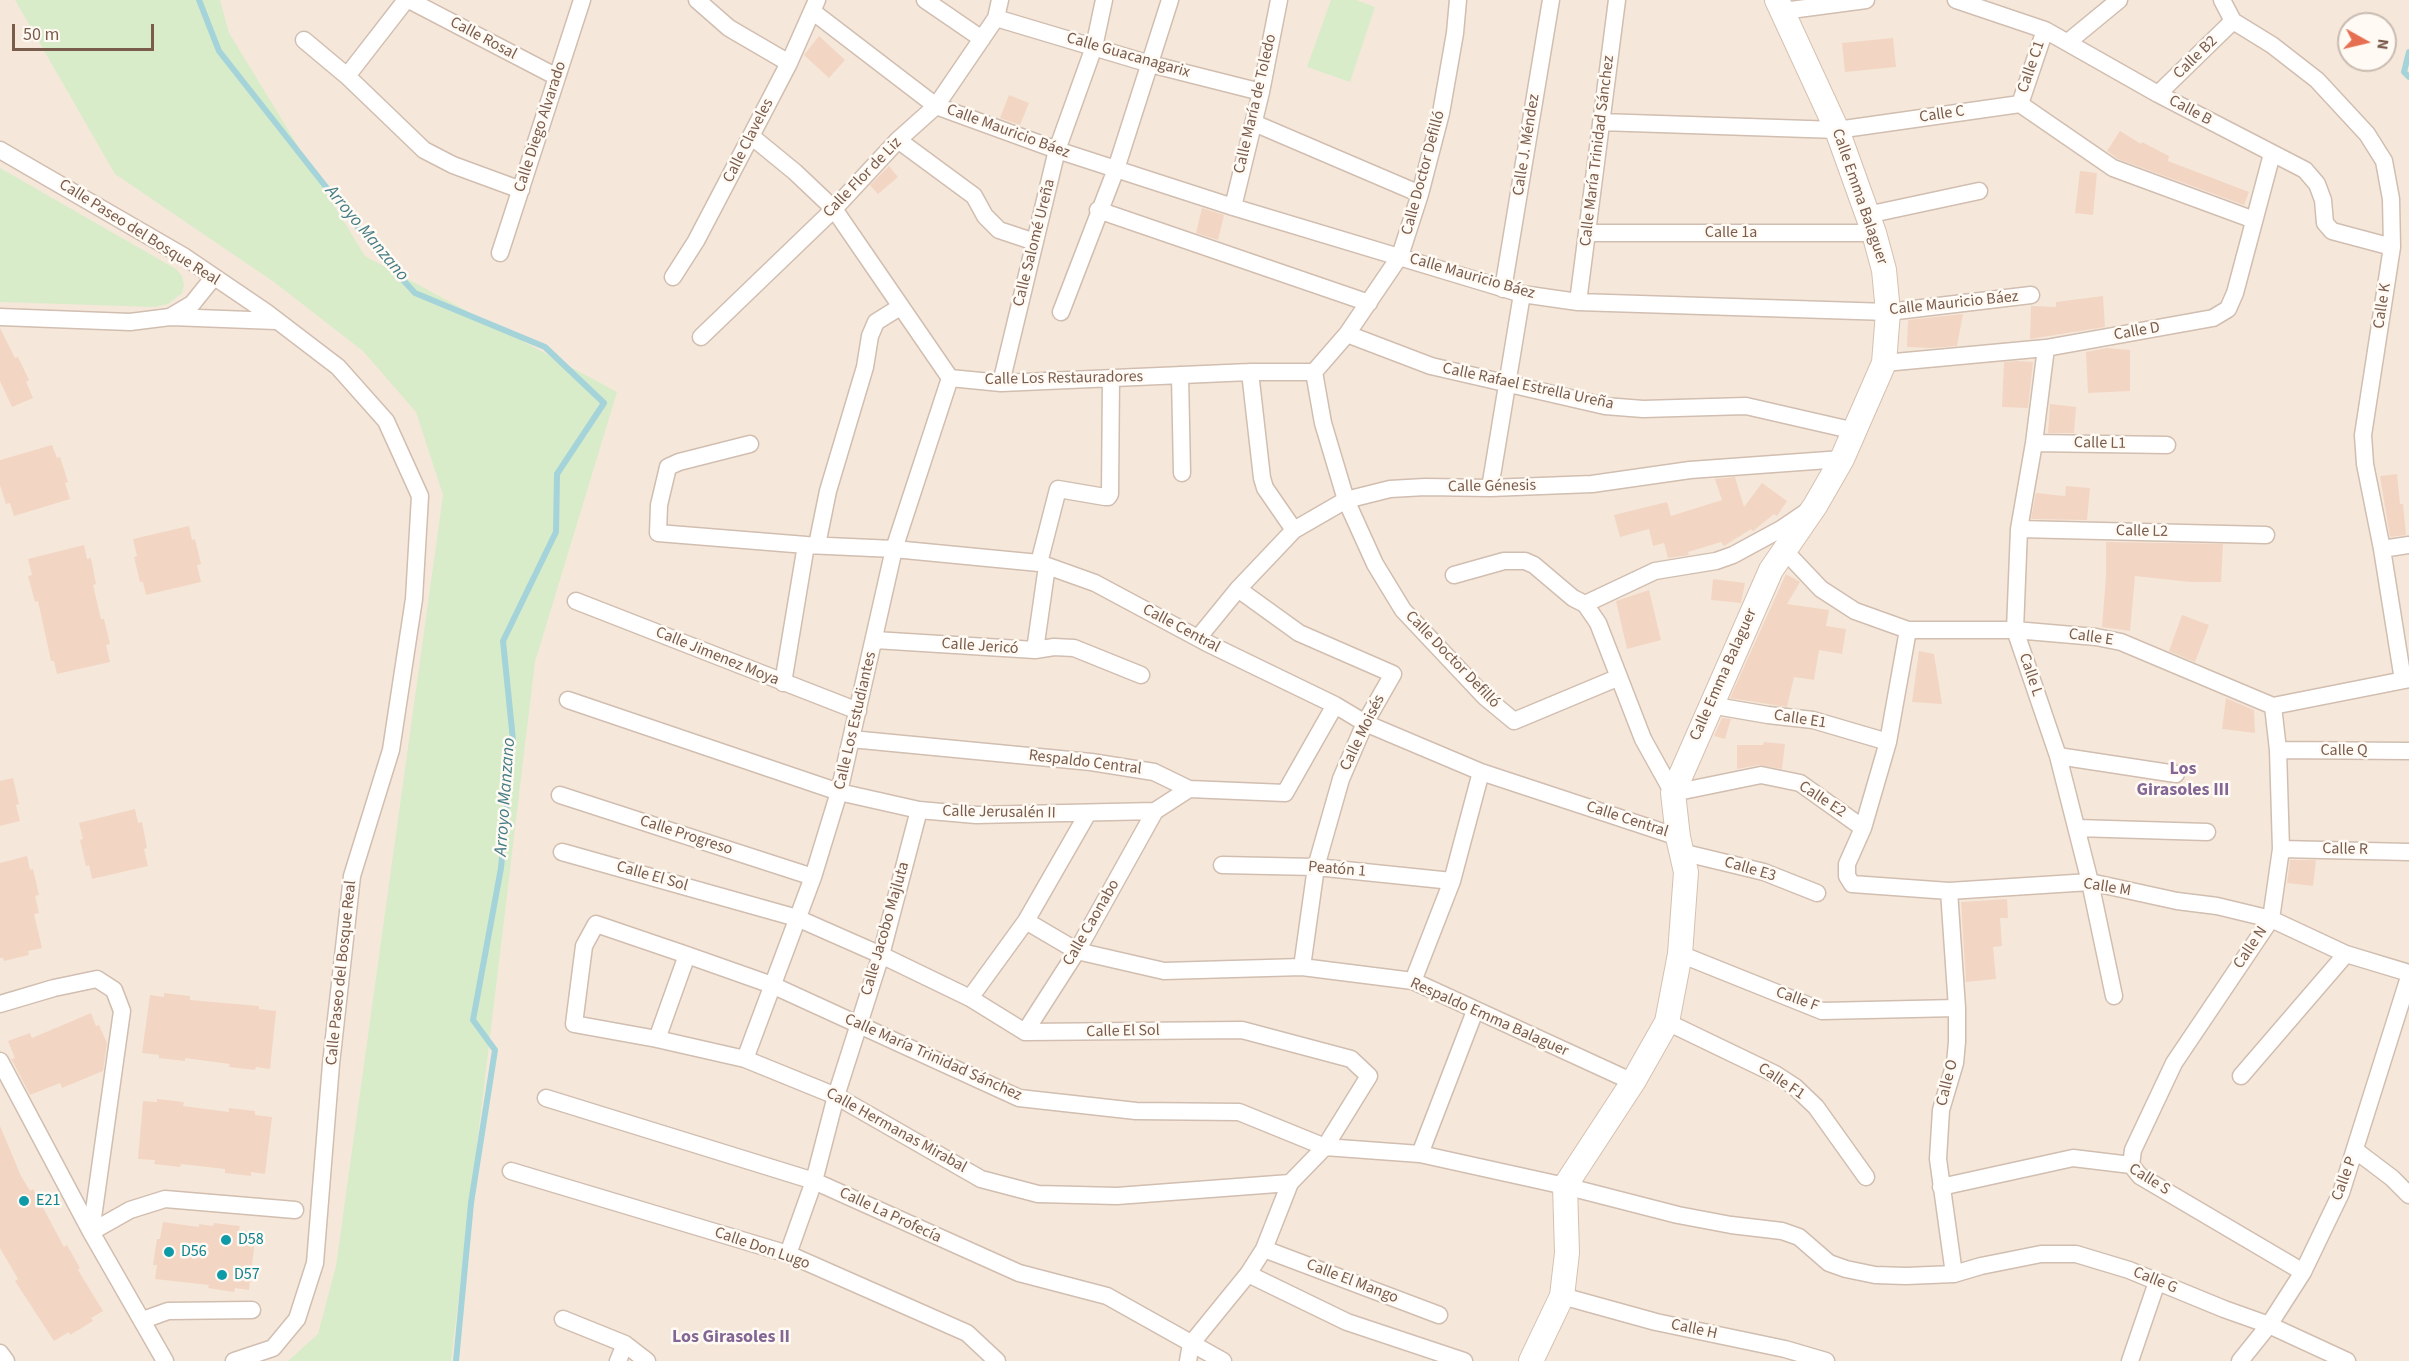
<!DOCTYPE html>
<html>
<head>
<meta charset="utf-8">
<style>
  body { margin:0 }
  #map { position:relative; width:2409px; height:1361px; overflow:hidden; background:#fdf6ec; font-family:"Source Sans 3",sans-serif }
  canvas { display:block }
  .north { position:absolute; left:2337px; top:12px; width:60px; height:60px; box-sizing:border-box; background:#fffaf3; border:2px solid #cabbb1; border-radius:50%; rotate:98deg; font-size:16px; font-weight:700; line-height:24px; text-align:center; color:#7a5c4d }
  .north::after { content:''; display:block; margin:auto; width:21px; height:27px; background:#e76f51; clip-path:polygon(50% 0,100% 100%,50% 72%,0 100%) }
  .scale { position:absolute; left:12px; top:24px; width:142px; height:27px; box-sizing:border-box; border:3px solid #7a5c4d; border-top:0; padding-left:8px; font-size:18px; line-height:21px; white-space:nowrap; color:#7a5c4d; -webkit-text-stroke:4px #fffaf3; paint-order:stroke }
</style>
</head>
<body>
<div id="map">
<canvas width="2409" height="1361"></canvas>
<div class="north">N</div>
<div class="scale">50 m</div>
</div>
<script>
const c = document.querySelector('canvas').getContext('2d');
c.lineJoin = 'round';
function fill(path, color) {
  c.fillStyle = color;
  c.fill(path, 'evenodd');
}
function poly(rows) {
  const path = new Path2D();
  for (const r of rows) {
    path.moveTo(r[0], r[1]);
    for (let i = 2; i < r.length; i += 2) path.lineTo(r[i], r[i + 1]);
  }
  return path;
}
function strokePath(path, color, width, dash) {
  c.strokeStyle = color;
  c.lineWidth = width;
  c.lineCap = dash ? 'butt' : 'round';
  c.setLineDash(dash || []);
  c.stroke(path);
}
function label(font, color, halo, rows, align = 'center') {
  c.font = font + ' "Source Sans 3",sans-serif';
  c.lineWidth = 5;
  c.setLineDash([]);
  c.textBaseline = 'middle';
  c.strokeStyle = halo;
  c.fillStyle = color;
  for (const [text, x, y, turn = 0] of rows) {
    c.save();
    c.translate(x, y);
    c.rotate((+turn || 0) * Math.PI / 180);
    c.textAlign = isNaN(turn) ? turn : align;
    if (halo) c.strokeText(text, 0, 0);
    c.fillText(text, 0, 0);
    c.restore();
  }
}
const residential = poly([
  [0,0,2409,0,2409,1361,0,1361],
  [2349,24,2385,24,2385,60,2349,60]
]);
const green = poly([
  [15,0,220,0,229,33,365,256,617,392,535,662,451,1361,288,1361,318,1334,336,1266,443,495,416,412,363,351,274,282,115,174],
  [1331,0,1356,0,1375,7,1350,82,1307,67],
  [0,168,176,269,182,276,184,285,182,293,168,304,155,307,0,302]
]);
const stream = poly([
  [199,0,219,51,378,253,415,293,545,347,604,403,557,474,556,532,503,641,513,740,501,868,473,1020,495,1050,471,1203,456,1361],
  [2409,52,2404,72,2409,77]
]);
const building = poly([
  [819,36,845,60,829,78,804,55],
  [1893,38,1896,67,1845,72,1842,43],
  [1009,95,1029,103,1020,125,1000,118],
  [2120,131,2141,144,2142,142,2169,156,2168,161,2249,192,2244,205,2118,159,2107,151],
  [889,166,898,177,878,194,870,185],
  [2080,171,2097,173,2093,215,2075,213],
  [1202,208,1224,215,1218,240,1196,233],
  [2103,296,2105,327,2030,339,2031,306,2056,307,2056,302],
  [1963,314,1957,346,1931,348,1907,347,1908,320],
  [0,328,15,358,18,357,29,380,26,382,33,398,12,407,0,381],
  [2107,348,2130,350,2130,391,2088,393,2086,352],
  [2018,361,2033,362,2028,408,2002,407,2004,362],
  [2050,404,2076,407,2074,433,2048,433],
  [52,445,57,458,60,457,68,482,65,483,70,499,14,516,10,503,6,504,0,485,0,460],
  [2397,474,2400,504,2403,504,2406,535,2390,537,2380,476],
  [1735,477,1744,507,1762,483,1787,501,1777,516,1774,514,1753,531,1751,529,1724,546,1721,542,1688,552,1689,555,1668,558,1664,543,1653,546,1649,529,1620,537,1614,515,1667,502,1671,516,1722,500,1715,479],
  [2066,486,2090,488,2087,520,2031,519,2036,493,2065,496],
  [189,526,192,540,195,539,201,564,197,565,201,582,146,595,143,582,140,582,134,557,137,556,133,539],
  [2106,542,2223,544,2221,582,2190,582,2135,576,2130,631,2102,627,2106,576],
  [84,545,87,559,91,558,96,584,93,585,101,619,104,619,110,644,106,645,110,662,57,674,54,661,51,661,38,601,35,602,28,576,32,575,28,559],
  [1786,574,1800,582,1787,604,1829,610,1826,626,1846,629,1842,654,1819,650,1814,680,1794,677,1787,707,1730,698],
  [1713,579,1745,583,1741,603,1711,600],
  [1649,590,1661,640,1627,649,1616,601],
  [2182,615,2209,625,2195,662,2169,651],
  [1919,651,1934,654,1942,704,1912,702],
  [2226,698,2254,710,2255,733,2222,729],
  [1722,718,1731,719,1725,739,1714,736],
  [1764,742,1785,744,1782,769,1759,765,1737,769,1737,745,1763,745],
  [13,778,19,804,16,805,20,821,0,826,0,781],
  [135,809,138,823,142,822,147,848,144,849,148,866,92,879,89,865,86,866,80,840,83,839,79,823],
  [27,856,30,870,33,869,39,895,35,896,39,913,34,914,42,948,28,951,29,955,4,961,3,958,0,958,0,863],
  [2290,860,2316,860,2313,886,2287,883],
  [2007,899,2008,918,2000,918,2002,946,1993,947,1996,979,1966,982,1961,902],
  [164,993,190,996,190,1000,259,1006,259,1009,276,1011,270,1069,256,1067,255,1070,229,1067,230,1064,185,1058,185,1061,159,1058,159,1055,142,1053,150,995,164,997],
  [91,1013,96,1026,99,1025,107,1043,103,1071,62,1088,60,1083,30,1095,13,1062,11,1059,15,1058,8,1041,30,1033,32,1038],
  [157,1099,184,1102,183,1106,229,1112,229,1108,255,1111,255,1115,272,1117,265,1174,251,1172,251,1176,225,1173,225,1169,181,1164,180,1167,154,1164,155,1160,138,1159,143,1101,157,1102],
  [0,1126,21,1176,30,1191,33,1189,64,1247,67,1245,80,1268,78,1270,103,1311,91,1318,93,1321,70,1335,69,1332,54,1341,15,1281,18,1279,0,1248],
  [163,1222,199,1227,199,1224,213,1226,214,1223,240,1226,239,1230,256,1232,249,1290,235,1288,234,1292,208,1288,209,1285,155,1279,157,1265,153,1265,157,1239,160,1239]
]);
const street = poly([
  [409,0,557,77],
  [697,0,729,28,789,63],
  [925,0,982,39],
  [1956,0,2045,30,2158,94,2305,170,2317,184,2323,200,2325,223,2332,231,2392,247],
  [2222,0,2233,21,2272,45,2317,80,2367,134,2384,161,2391,199,2392,247,2363,435,2365,464,2382,549,2403,680],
  [812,11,936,106,1057,150,1233,207,1522,294,1578,302,1888,312,2031,295],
  [1783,11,1866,0],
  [996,18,1150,64,1261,92],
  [304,40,347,76,424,150,453,165,521,190],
  [2068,42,2119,0],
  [347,76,406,0],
  [2158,94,2233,21],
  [2020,104,2045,30],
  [1601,122,1837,130,2020,104,2113,168,2254,220],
  [1254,123,1420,194],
  [751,136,795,172,834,209,950,378,1001,383,1250,372,1314,372],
  [898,140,974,196,985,216,999,230,1035,242],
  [0,150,185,257,266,312,338,367,386,421,420,496,414,599,391,750,352,876,331,1064,315,1263,297,1319,273,1348,234,1361],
  [1233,207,1261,92,1279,0],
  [1098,210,1369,303],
  [1867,215,1979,191],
  [1587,233,1874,233],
  [500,253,582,0],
  [673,277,696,241,751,136,789,63,817,0],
  [1503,289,1551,0],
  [1578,302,1617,0],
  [1061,312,1116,169,1170,0],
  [0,317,130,322,170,317,192,304,213,278],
  [171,317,276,321],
  [1347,334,1431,366,1605,406,1643,409,1746,406,1855,431],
  [701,337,834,209,898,140,936,106,996,18,1000,0],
  [2046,348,2034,443,2019,529,2015,630,2058,756,2090,882,2114,996],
  [1884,363,2046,348,2213,318,2228,309,2235,293,2272,154],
  [1250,372,1262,478,1265,488,1294,530],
  [1314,372,1323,423,1346,500,1375,564,1403,610,1485,697,1514,721,1617,678],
  [1314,372,1347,334,1400,256,1420,194,1441,113,1455,33,1458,0],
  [1180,375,1182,473],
  [1001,383,1057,150,1094,47,1104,0],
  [2034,443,2167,445],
  [750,444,679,462,668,467,659,505,658,533,806,545,894,549,1039,563,1095,583,1207,643,1335,705,1365,723,1481,772,1678,837],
  [1490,488,1522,294],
  [2019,529,2266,535],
  [817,545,828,491,865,367,870,336,876,322,900,307],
  [2382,549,2409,545],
  [1784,550,1821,589,1855,611,1908,630,2015,630,2096,637,2121,642,2273,706,2409,679],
  [1039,563,1058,489,1105,497,1108,497,1110,494,1111,378],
  [1454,575,1504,561,1525,561,1534,565,1573,598,1585,604],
  [1238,589,1299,633,1393,674,1365,723,1341,779,1316,867,1302,967],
  [576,601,858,711],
  [1585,604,1598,623,1643,739,1673,793,1761,775,1800,783,1863,828],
  [1585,604,1655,571,1716,561,1733,555,1781,529,1806,512],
  [1908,630,1888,742,1863,828,1847,864,1847,876,1852,884,1949,891,2090,882,2177,901,2217,906,2271,919,2346,954,2409,973],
  [1198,638,1238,589,1294,530,1346,500,1390,489,1425,487,1490,488,1592,484,1690,470,1842,459],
  [875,640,1035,650,1047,566],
  [1035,650,1054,647,1074,648,1141,675],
  [783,683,806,545],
  [568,700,839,792,919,810,976,815,1155,811,1189,789],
  [1710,705,1768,715,1813,720,1888,742],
  [851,739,1091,762,1154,772,1189,789,1285,793,1335,705],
  [2278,750,2409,751],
  [2058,756,2176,774],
  [560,795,813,877],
  [2077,828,2207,832],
  [2281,849,2409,852],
  [562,852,797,918,881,955,970,998,1025,1032,1242,1030,1351,1059,1369,1076,1325,1147,1290,1183,1264,1249,1248,1274,1191,1344,1188,1361],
  [1681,852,1764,872,1817,893],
  [1222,865,1316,867,1452,881],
  [1949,891,1957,1008,1957,1042,1955,1063,1941,1110,1938,1159,1954,1274],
  [1026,921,1077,951,1164,971,1302,967,1413,981,1633,1082],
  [1680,954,1822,1011,1957,1008],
  [1413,981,1452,881,1481,772],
  [970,998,1026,921,1088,813],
  [0,1004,54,988,97,979,114,990,122,1011,91,1232],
  [1667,1022,1775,1074,1795,1087,1816,1107,1866,1177],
  [1025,1032,1077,951,1155,811],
  [657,1039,687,955],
  [745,1059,813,877,839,792,894,549,950,378],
  [0,1061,91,1232,165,1361],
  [2241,1076,2346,954],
  [546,1098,814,1181,1019,1273,1107,1296,1223,1361],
  [2355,1150,2392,1178,2409,1195],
  [1420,1154,1475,1011],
  [2131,1165,2133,1150,2174,1063,2271,919,2281,849,2278,750,2273,706],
  [511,1171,788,1254,967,1333,997,1361],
  [1290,1183,1117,1196,1038,1194,981,1179,836,1096,745,1059,657,1039,574,1024,584,946,596,924,687,955,772,985,1019,1098,1136,1111,1239,1112,1325,1147,1420,1154,1565,1186,1678,1215,1731,1225,1782,1231,1799,1237,1829,1263,1846,1269,1875,1275,1906,1276,1954,1274,1981,1266,2041,1254,2076,1254,2129,1270,2224,1309,2269,1325,2347,1361],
  [1941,1187,2073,1158,2131,1165,2140,1176,2303,1272],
  [91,1232,130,1210,165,1199,295,1210],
  [1264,1249,1439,1315],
  [788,1254,814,1181,836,1096,881,955,919,810],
  [1248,1274,1347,1322,1464,1361],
  [1562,1296,1656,1322,1785,1349,1826,1361],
  [563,1319,625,1344,647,1361],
  [143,1320,168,1311,252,1310],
  [0,1353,6,1361],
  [618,1361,625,1344],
  [2130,1361,2157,1282],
  [2240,1361,2269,1325,2303,1272,2341,1193,2409,977]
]);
const secondary = poly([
  [1531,1361,1562,1296,1567,1253,1565,1186,1633,1082,1667,1022,1680,954,1686,872,1678,837,1673,793,1771,570,1815,506,1842,459,1884,363,1888,312,1884,270,1874,233,1837,130,1777,0]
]);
const markers = [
  [24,1201,6,"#0f9aa8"],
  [226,1240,6,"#0f9aa8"],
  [169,1252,6,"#0f9aa8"],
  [222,1275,6,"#0f9aa8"]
];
const streetNames = [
  ["Calle Rosal",483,39,28],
  ["Calle Guacanagarix",1128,56,16],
  ["Calle B2",2196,58,-44],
  ["Calle C1",2032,67,-71],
  ["Calle María de Toledo",1256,104,-77],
  ["Calle B",2190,111,28],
  ["Calle C",1942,115,-8],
  ["Calle Diego Alvarado",541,127,-72],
  ["Calle Mauricio Báez",1008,132,20],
  ["Calle Claveles",749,141,-63],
  ["Calle J. Méndez",1527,145,-81],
  ["Calle María Trinidad Sánchez",1598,151,-83],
  ["Calle Doctor Defilló",1424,173,-75],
  ["Calle Flor de Liz",863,178,-46],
  ["Calle Emma Balaguer",1859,197,71],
  ["Calle Paseo del Bosque Real",139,233,32],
  ["Calle 1a",1731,233],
  ["Calle Salomé Ureña",1035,243,-76],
  ["Calle Mauricio Báez",1472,277,16],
  ["Calle Mauricio Báez",1954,304,-6],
  ["Calle K",2383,306,-81],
  ["Calle D",2137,332,-10],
  ["Calle Los Restauradores",1064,379,-1],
  ["Calle Rafael Estrella Ureña",1528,387,12],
  ["Calle L1",2100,444,1],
  ["Calle Génesis",1492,487,-1],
  ["Calle L2",2142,532,1],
  ["Calle Central",1181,629,28],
  ["Calle E",2091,638,8],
  ["Calle Jericó",980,647,4],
  ["Calle Jimenez Moya",717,657,22],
  ["Calle Doctor Defilló",1452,660,46],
  ["Calle Emma Balaguer",1724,675,-66],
  ["Calle L",2030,675,71],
  ["Calle E1",1800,720,9],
  ["Calle Los Estudiantes",856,721,-77],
  ["Calle Moisés",1363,733,-64],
  ["Calle Q",2344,751],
  ["Respaldo Central",1085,763,7],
  ["Calle E2",1822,800,33],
  ["Calle Jerusalén II",999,813,1],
  ["Calle Central",1627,820,18],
  ["Calle Progreso",686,836,18],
  ["Calle R",2345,850,1],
  ["Peatón 1",1337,870,5],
  ["Calle E3",1750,870,16],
  ["Calle El Sol",652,877,16],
  ["Calle M",2107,888,9],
  ["Calle Caonabo",1092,923,-60],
  ["Calle Jacobo Majluta",886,929,-74],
  ["Calle N",2251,948,-56],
  ["Calle Paseo del Bosque Real",342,973,-84],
  ["Calle F",1797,1000,20],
  ["Respaldo Emma Balaguer",1489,1018,24],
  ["Calle El Sol",1123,1032,-1],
  ["Calle María Trinidad Sánchez",933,1058,24],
  ["Calle F1",1781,1082,34],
  ["Calle O",1948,1083,-76],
  ["Calle Hermanas Mirabal",896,1131,29],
  ["Calle P",2345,1179,-70],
  ["Calle S",2149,1180,32],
  ["Calle La Profecía",890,1216,25],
  ["Calle Don Lugo",762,1249,19],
  ["Calle G",2155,1281,22],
  ["Calle El Mango",1352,1282,21],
  ["Calle H",1694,1330,12]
];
const cultureNames = [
  ["E21",36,1201],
  ["D58",238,1240],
  ["D56",181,1252],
  ["D57",234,1275]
];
const waterNames = [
  ["Arroyo Manzano",366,234,50],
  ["Arroyo Manzano",506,797,-86]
];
const neighbourhoodNames = [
  ["Los",2183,770],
  ["Girasoles III",2183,791],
  ["Los Girasoles II",731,1338]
];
fill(residential, '#f5e8da');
fill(green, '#d8ecc9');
strokePath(stream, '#a5d3da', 6);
fill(building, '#f3d5c3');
strokePath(street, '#d1beb0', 19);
strokePath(secondary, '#d6c0b0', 26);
strokePath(street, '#fff', 16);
strokePath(secondary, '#fff', 24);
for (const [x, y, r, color] of markers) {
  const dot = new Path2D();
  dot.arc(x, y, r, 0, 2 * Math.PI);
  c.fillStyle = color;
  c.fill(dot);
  strokePath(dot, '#fffaf3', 2);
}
label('16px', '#7a5c4d', '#fffaf3', streetNames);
label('16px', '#0d838f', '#fffaf3', cultureNames, 'left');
label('italic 18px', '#437c86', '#fffaf3', waterNames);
label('bold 18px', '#846695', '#fffaf3', neighbourhoodNames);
</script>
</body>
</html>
